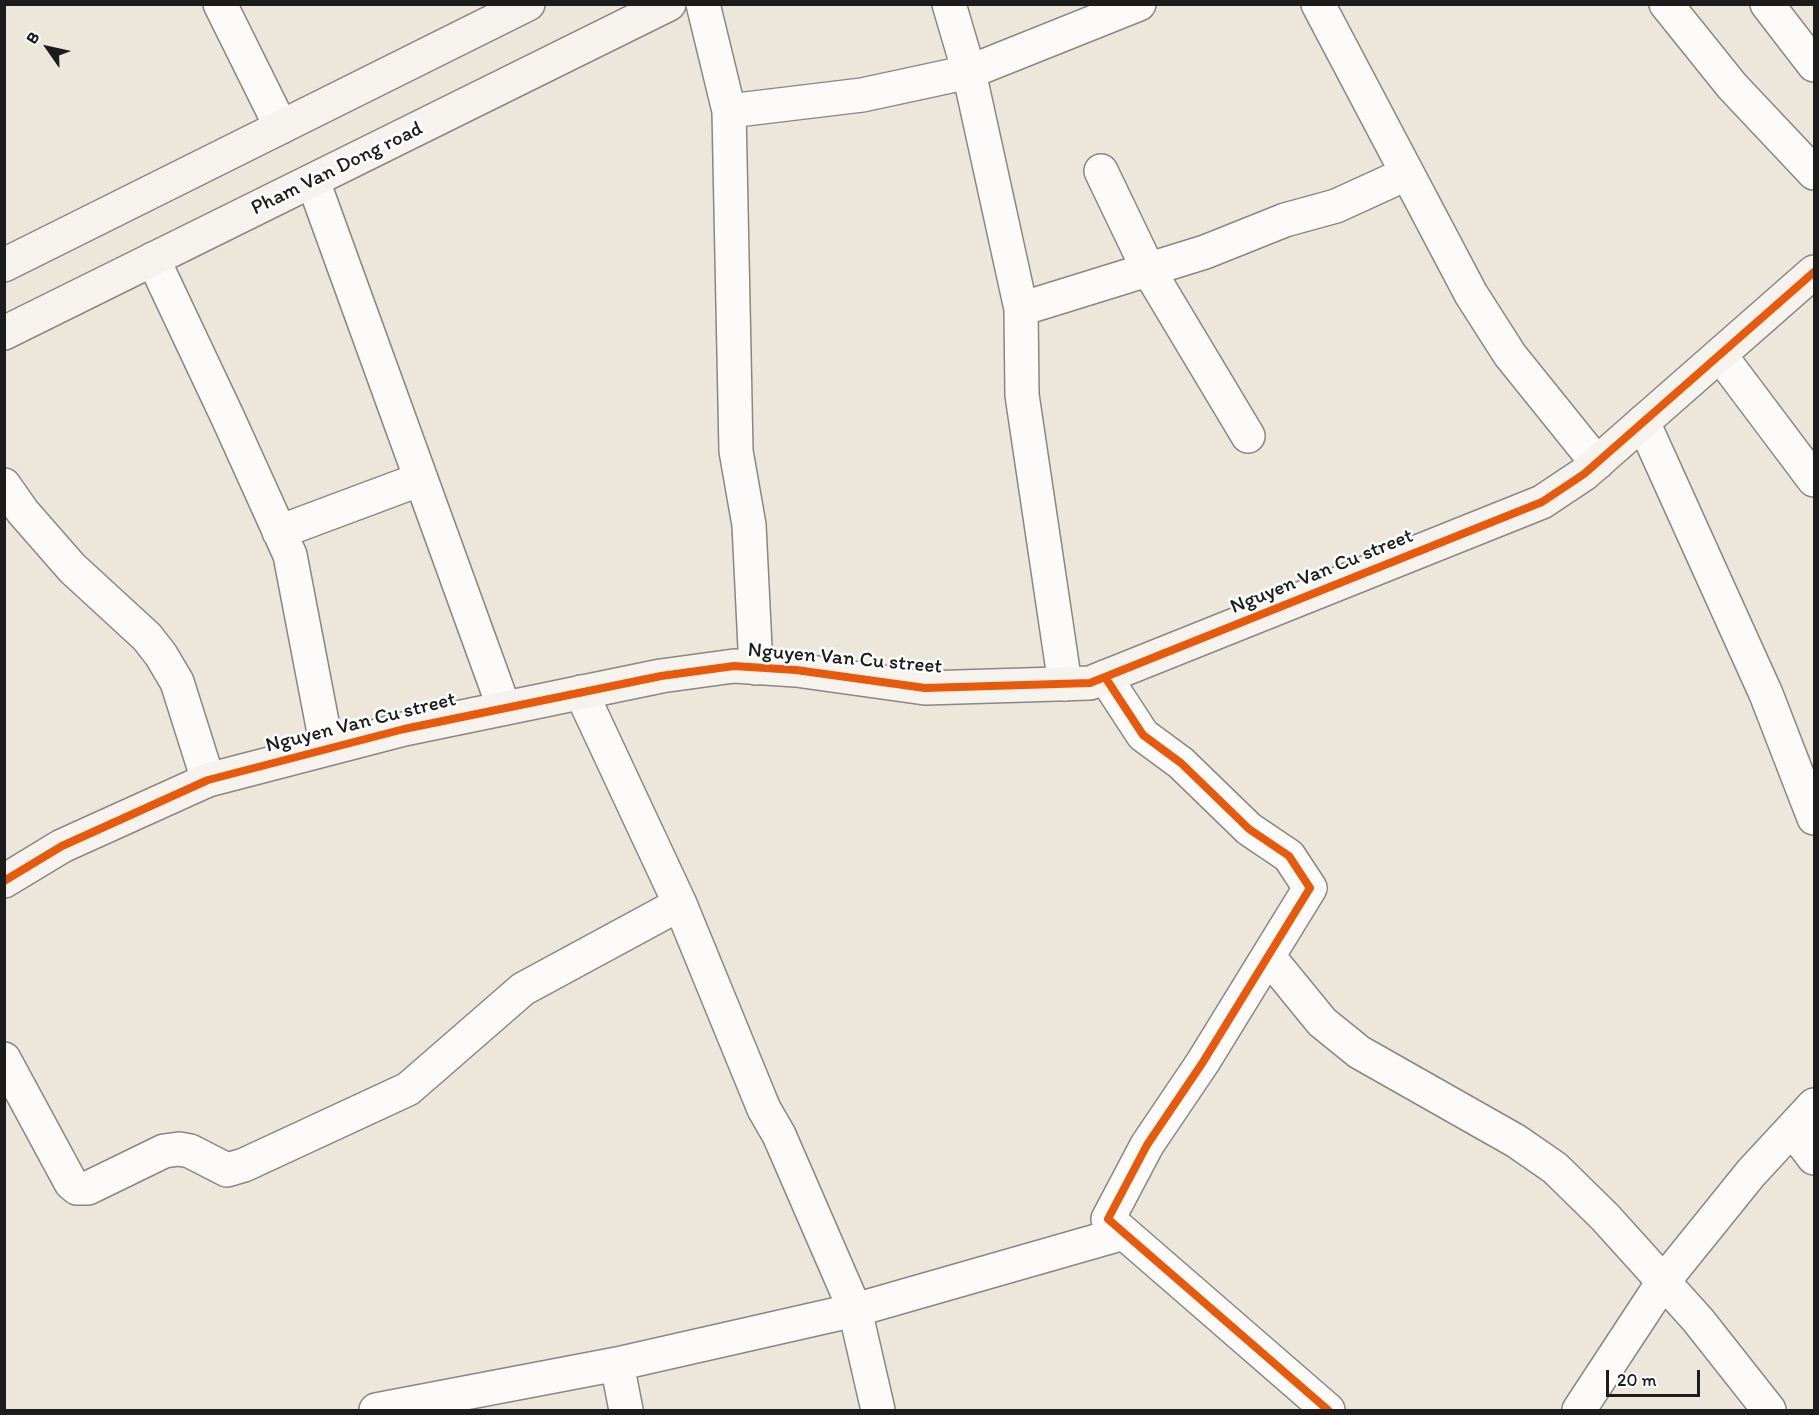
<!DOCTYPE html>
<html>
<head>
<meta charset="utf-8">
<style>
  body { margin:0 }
  #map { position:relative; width:1819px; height:1415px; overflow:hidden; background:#ece6db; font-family:Itim,sans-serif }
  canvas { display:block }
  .frame { position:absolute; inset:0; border:6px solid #1c1c1c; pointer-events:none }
  .north { position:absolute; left:18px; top:18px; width:60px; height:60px; -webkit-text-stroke:4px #fff; paint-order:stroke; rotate:304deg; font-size:16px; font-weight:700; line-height:24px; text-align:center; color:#1c1c1c }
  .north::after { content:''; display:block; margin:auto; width:21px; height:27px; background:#1c1c1c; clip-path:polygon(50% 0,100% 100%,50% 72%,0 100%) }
  .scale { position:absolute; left:1606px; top:1370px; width:94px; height:27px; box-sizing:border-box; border:3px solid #1c1c1c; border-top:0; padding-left:8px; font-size:18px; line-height:21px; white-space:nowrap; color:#1c1c1c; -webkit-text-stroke:4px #fff; paint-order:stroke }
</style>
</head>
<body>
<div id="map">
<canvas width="1819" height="1415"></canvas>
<div class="frame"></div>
<div class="north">B</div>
<div class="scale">20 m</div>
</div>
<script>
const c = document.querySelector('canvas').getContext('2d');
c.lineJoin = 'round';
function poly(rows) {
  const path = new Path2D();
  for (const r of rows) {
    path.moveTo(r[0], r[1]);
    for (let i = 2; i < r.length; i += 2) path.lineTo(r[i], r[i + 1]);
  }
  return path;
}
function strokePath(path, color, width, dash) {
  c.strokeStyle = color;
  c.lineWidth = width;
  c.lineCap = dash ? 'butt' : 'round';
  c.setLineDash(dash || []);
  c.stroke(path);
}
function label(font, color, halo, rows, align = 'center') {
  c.font = font + ' Itim,sans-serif';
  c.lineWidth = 5;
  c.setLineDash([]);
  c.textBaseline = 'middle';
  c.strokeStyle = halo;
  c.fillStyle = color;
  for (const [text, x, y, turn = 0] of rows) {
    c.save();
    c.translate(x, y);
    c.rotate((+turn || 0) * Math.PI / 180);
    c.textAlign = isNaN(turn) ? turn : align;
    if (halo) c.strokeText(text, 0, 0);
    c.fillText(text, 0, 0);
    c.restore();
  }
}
const street = poly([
  [220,4,281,127],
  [703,4,729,111,736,451,749,525,756,668],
  [949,4,969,72,1021,309,1022,395,1065,684],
  [1318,4,1471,294,1510,355,1597,463],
  [1666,4,1732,86,1814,173],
  [1767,4,1814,65],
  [729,111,862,95,969,72,1139,4],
  [1101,171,1148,269,1248,436],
  [313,181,504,708],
  [153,259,228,418,290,555,327,748],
  [1021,309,1205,252,1285,220,1336,206,1406,174],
  [1720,355,1814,480],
  [1643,422,1766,694,1814,818],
  [4,485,23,512,72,568,147,637,161,655,177,682,208,780],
  [279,532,421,479],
  [1105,677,1143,735,1181,763,1249,829,1289,856,1310,888,1203,1062,1147,1145,1108,1219,1328,1410],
  [581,692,680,904,764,1109,779,1135,855,1310,878,1410],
  [1268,956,1322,1022,1359,1052,1516,1141,1555,1168,1605,1217,1698,1320,1769,1410],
  [4,1059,71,1183,77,1188,88,1188,164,1151,179,1149,190,1151,227,1170,244,1165,408,1089,523,989,680,904],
  [1792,1129,1814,1158],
  [617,1364,626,1410],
  [376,1410,617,1364,855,1310,1124,1233],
  [1579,1410,1663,1282,1751,1173,1814,1105]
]);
const secondary = poly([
  [4,265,528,4],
  [4,333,669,4],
  [4,881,62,846,208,780,404,729,661,676,734,666,796,670,925,688,1090,683,1542,502,1584,474,1814,272]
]);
const cycleway = poly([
  [1105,677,1143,735,1181,763,1249,829,1289,856,1310,888,1203,1062,1147,1145,1108,1219,1328,1410],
  [4,881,62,846,208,780,404,729,661,676,734,666,796,670,925,688,1090,683,1542,502,1584,474,1814,272]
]);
const streetNames = [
  ["Pham Van Dong road",337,169,-26],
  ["Nguyen Van Cu street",1322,572,-22],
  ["Nguyen Van Cu street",845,659,5],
  ["Nguyen Van Cu street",361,723,-14]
];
strokePath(street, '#8a8782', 36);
strokePath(secondary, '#8a8782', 36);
strokePath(street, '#fcfbfa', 33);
strokePath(secondary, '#f6f3ef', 33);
strokePath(cycleway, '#e8590c', 8);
label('21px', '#1c1c1c', '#fff', streetNames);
</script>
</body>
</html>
